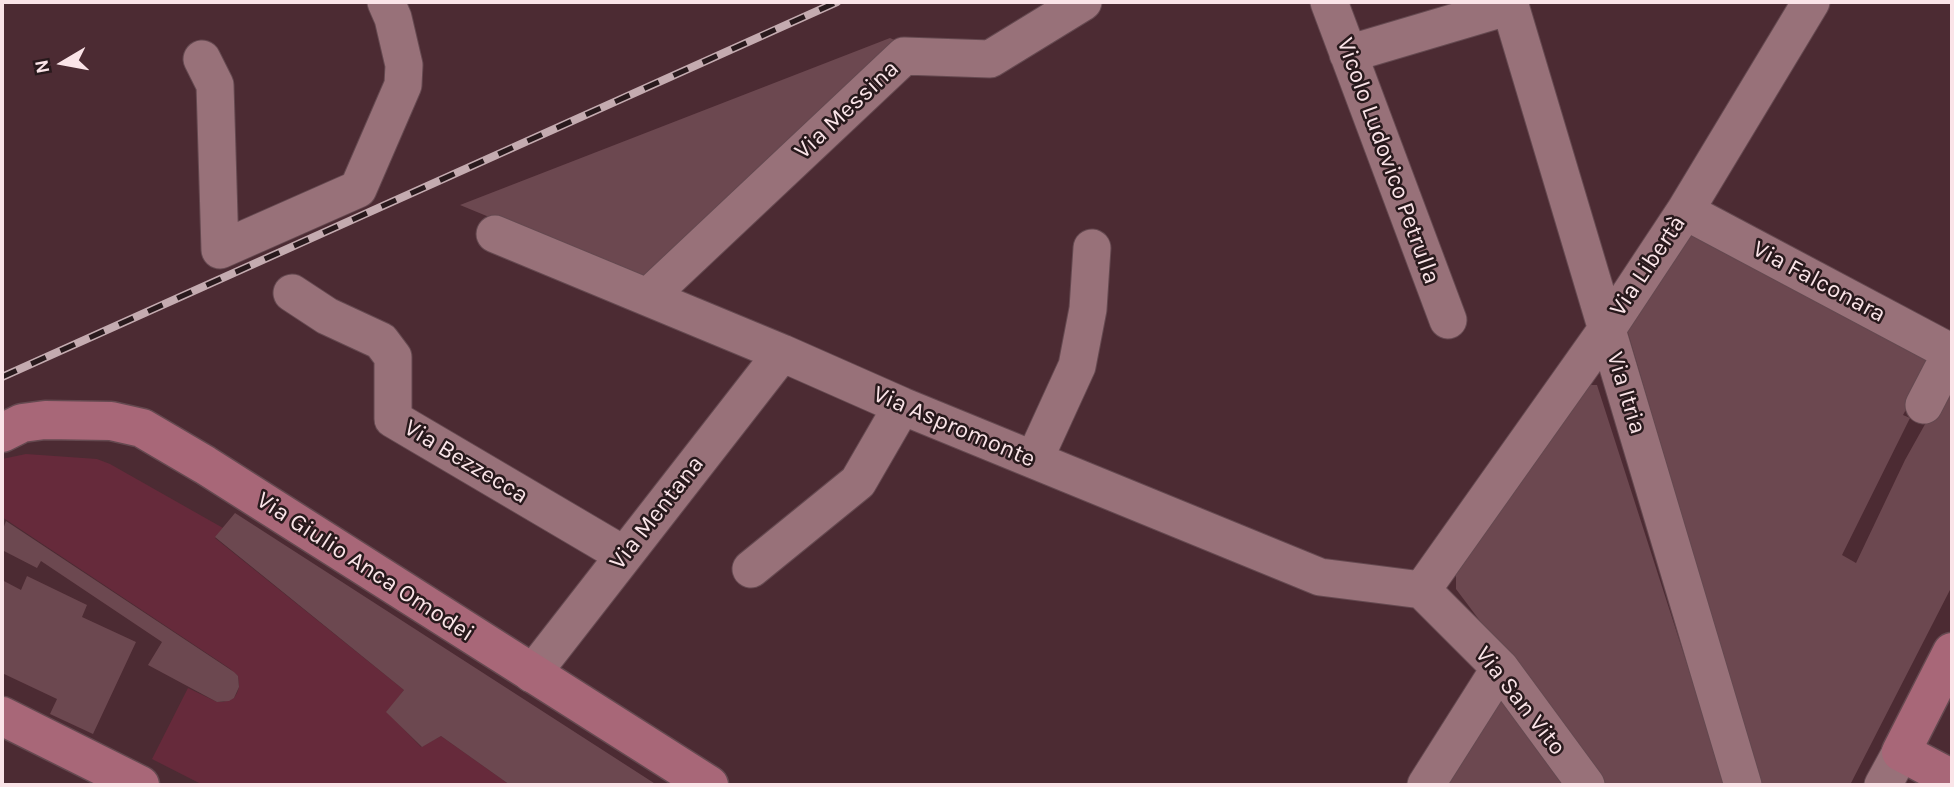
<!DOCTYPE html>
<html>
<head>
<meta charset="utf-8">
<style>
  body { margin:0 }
  #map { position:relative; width:1954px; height:787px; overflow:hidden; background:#4c2b33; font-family:Karla,sans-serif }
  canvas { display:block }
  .frame { position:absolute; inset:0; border:4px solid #fae4e8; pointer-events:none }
  .north { position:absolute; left:28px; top:28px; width:70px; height:70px; -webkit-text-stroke:5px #28191c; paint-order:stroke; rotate:260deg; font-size:19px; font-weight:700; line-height:28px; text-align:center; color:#fae4e8 }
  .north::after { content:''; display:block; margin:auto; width:24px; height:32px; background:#fae4e8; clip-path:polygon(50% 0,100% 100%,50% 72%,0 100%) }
</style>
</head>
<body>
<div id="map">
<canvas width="1954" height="787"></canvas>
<div class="frame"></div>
<div class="north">N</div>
</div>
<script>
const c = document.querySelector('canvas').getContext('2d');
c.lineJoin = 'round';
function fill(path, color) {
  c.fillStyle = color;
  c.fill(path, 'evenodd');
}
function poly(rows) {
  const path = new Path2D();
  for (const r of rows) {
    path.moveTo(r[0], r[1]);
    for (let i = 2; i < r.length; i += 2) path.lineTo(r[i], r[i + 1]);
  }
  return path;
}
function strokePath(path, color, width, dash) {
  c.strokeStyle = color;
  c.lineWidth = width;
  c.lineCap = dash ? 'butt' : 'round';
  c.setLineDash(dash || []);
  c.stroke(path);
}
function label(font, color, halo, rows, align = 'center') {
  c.font = font + ' Karla,sans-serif';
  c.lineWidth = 5;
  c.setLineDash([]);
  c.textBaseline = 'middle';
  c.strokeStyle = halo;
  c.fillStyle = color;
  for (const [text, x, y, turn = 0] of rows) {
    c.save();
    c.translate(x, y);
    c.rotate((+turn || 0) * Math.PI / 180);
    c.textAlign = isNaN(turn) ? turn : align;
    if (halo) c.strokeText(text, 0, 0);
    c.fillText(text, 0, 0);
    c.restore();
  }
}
const green = poly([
  [26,454,97,459,110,464,223,528,215,538,404,690,387,712,421,747,441,736,510,785,203,785,152,759,188,688,217,702,223,702,234,698,237,693,239,687,238,676,229,668,2,517,2,459]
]);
const building = poly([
  [890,38,901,43,642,280,460,205],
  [1691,231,1933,360,1903,415,1910,418,1842,555,1856,563,1905,460,1952,376,1952,586,1850,785,1761,785,1626,326],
  [1590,385,1597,385,1726,785,1603,785,1456,589,1456,567],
  [235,513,657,785,510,785,441,736,422,747,386,712,404,690,215,537],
  [6,521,234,672,238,676,239,687,234,698,229,701,217,702,148,665,162,642,41,561,37,568,2,550,2,532],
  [27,576,87,605,82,617,136,642,93,734,50,714,57,699,2,673,2,580,21,590],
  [1505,690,1575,785,1445,785]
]);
const street = poly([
  [1329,2,1448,320],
  [1509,2,1743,785],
  [1348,54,1510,6],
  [202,59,215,85,220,250,358,189,403,85,404,65,393,18,386,2],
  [1685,211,1952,353],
  [495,234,782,353,902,406,1320,577,1422,590],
  [292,293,327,316,381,341,393,357,393,419,624,555],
  [648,297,904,56,990,59,1083,2],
  [1924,405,1951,353],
  [1034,460,1077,366,1088,309,1092,248],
  [751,569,858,482,902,406],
  [1422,590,1607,329,1685,211,1811,2],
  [1422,590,1500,668,1586,785],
  [532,674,782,353],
  [1426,785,1500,668],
  [1883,785,1901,752]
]);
const secondary = poly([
  [2,433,22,423,45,420,111,421,142,428,205,465,709,785],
  [1952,652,1901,752,1952,779],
  [2,716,140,785]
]);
const rail = poly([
  [2,377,837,2]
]);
const streetNames = [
  ["Via Messina",847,110,-43],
  ["Vicolo Ludovico Petrulla",1388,161,70],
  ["Via Libertà",1648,266,-56],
  ["Via Falconara",1819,282,28],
  ["Via Itria",1626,393,73],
  ["Via Aspromonte",954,427,23],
  ["Via Bezzecca",466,462,31],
  ["Via Mentana",657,513,-52],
  ["Via Giulio Anca Omodei",365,567,33],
  ["Via San Vito",1520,701,52]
];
fill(green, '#662a3b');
fill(building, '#6c4850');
strokePath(street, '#654950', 39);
strokePath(secondary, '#654950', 41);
strokePath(street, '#987179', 37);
strokePath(secondary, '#a86778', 38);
strokePath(rail, '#c4abb0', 8);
strokePath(rail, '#28191c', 5, [16]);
label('24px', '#fae4e8', '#28191c', streetNames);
</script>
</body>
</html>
